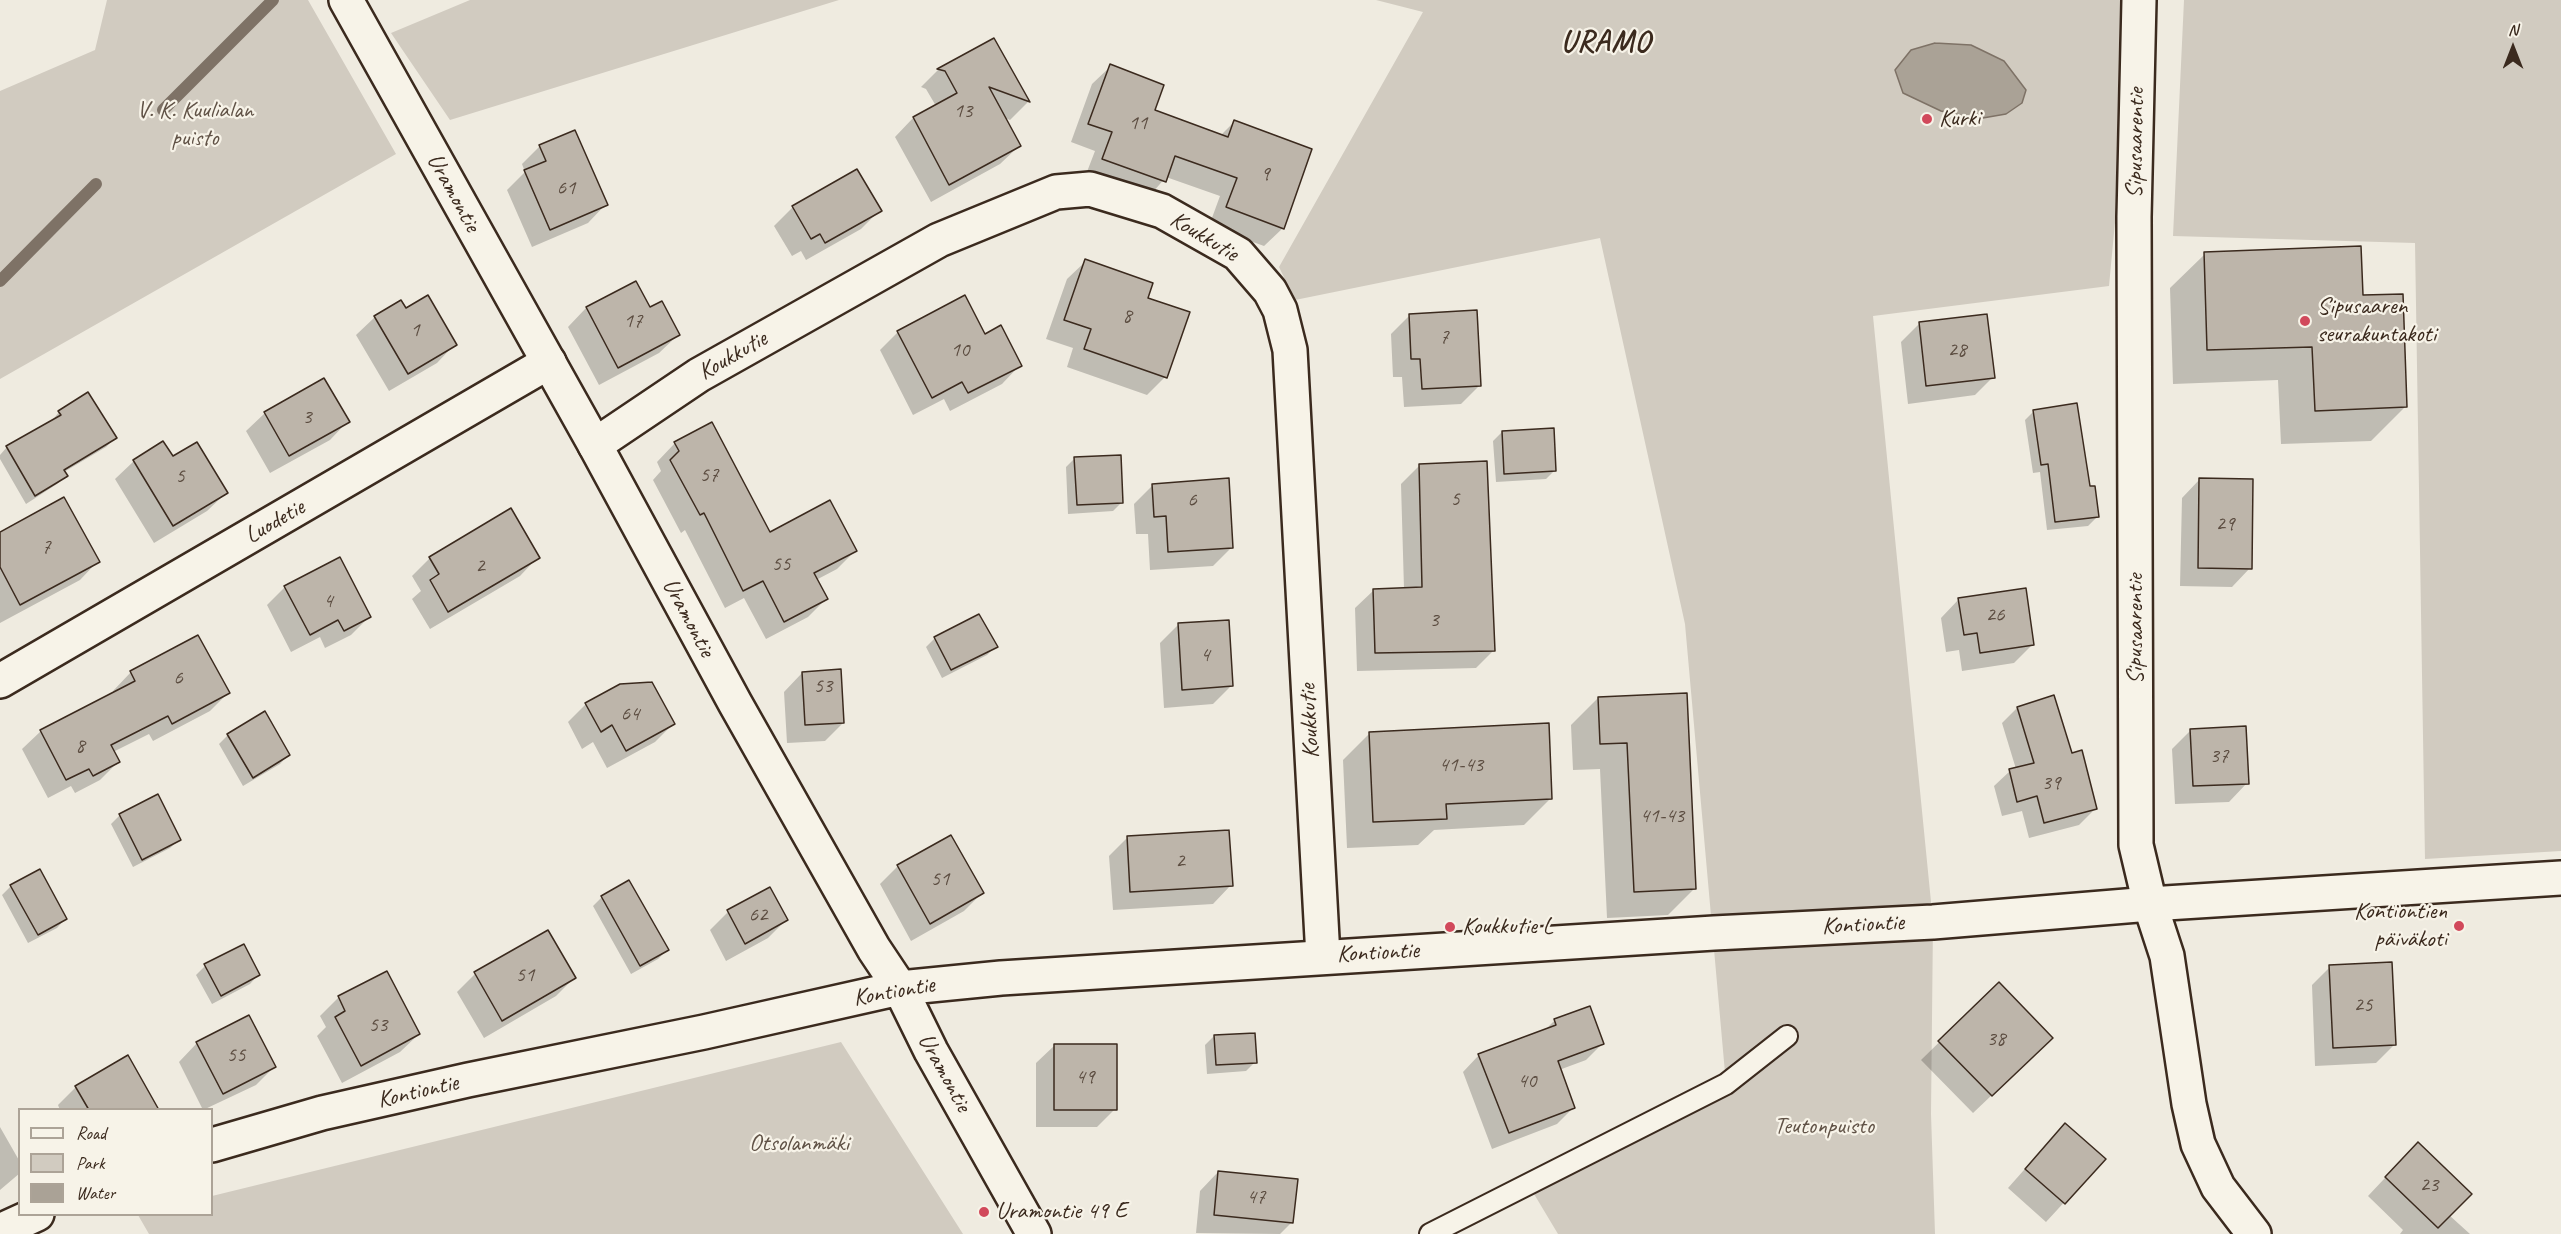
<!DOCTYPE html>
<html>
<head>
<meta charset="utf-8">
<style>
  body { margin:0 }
  #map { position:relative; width:2561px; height:1234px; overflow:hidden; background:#efebe0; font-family:Caveat,sans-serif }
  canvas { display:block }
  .legend { position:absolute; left:18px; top:1108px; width:195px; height:108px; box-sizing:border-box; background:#f7f3e8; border:2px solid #aca397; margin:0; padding:8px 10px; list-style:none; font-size:18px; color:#3b2a1e }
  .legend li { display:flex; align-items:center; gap:12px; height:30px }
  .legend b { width:30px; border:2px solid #aca397 }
  .north { position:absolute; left:2483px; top:18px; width:60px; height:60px; -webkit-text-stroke:4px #f7f3e8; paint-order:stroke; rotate:0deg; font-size:16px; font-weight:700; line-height:24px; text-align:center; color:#3b2a1e }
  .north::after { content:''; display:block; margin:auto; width:21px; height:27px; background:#3b2a1e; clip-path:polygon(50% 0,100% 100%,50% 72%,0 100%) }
</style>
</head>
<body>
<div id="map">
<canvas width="2561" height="1234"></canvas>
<ul class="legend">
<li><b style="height:8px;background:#f7f3e8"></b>Road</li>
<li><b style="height:16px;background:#d1cbc0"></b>Park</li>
<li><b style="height:16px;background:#aaa296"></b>Water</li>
</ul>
<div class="north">N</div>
</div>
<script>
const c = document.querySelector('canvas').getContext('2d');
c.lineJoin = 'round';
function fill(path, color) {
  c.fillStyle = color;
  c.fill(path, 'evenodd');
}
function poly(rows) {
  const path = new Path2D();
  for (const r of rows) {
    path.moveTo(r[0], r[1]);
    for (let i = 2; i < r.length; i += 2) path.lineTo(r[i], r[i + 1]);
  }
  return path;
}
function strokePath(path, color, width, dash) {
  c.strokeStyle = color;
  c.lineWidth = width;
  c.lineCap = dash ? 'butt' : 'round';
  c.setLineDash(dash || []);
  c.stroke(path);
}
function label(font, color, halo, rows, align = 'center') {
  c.font = font + ' Caveat,sans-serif';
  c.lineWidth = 4.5;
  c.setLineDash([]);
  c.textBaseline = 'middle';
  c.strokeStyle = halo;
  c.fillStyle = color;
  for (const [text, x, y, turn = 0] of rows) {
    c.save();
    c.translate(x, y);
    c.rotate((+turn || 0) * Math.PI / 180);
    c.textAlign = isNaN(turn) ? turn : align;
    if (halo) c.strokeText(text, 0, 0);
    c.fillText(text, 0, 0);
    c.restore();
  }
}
const green = poly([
  [107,0,308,0,396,154,0,379,0,91,95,50],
  [470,0,839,0,450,120,391,33],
  [1376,0,2120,0,2115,222,2109,286,1873,316,1933,922,1931,1114,1935,1234,1558,1234,1528,1184,1726,1084,1685,624,1600,238,1295,300,1279,267,1423,12],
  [2184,0,2561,0,2561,851,2425,859,2415,243,2173,236],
  [841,1042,963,1234,149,1234,138,1215,212,1214,212,1196]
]);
const water = poly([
  [1935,43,1971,45,2004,61,2026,90,2022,103,2006,114,1977,119,1941,111,1903,93,1895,70,1911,50,1935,43]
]);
const shadow = poly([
  [994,40,1028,102,1010,120,1003,117,1019,146,1000,164,931,202,895,137,913,118,936,106,926,89,921,87,938,70],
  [1111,66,1153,111,1220,136,1234,122,1283,228,1264,246,1209,226,1220,196,1166,177,1146,200,1085,177,1095,151,1071,142,1092,84],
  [540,146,606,204,588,223,532,247,507,190,525,172,522,164],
  [793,207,880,210,861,229,806,260,801,251,792,256,774,226],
  [2205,254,2362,297,2405,407,2371,441,2281,444,2278,380,2173,384,2170,288],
  [1086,261,1165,377,1147,395,1067,367,1073,348,1046,339,1067,279],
  [636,283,650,309,678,335,659,353,599,385,568,327,586,308],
  [406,310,455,344,437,363,389,391,356,335,375,317],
  [1409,316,1479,386,1461,404,1404,407,1402,377,1393,377,1391,334],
  [1919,324,1993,377,1975,395,1908,404,1901,342],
  [898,332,985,336,1020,365,1002,384,950,411,944,399,913,415,880,350],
  [2034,411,2089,488,2097,517,2088,526,2047,530,2040,472,2033,473,2025,420],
  [59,412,115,438,106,447,64,472,66,476,57,484,26,504,0,459,0,455,7,447,51,422],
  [265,413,348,421,330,440,270,473,246,431],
  [1502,432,1555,470,1546,479,1496,482,1493,441],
  [675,443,769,534,855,551,837,569,816,580,826,599,808,617,766,639,744,598,725,608,685,530,681,533,653,480,661,471,657,462],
  [172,458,226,493,207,511,154,543,115,479,134,461],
  [1075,458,1122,502,1113,511,1068,514,1066,467],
  [1420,465,1494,650,1476,668,1357,671,1355,608,1374,590,1404,589,1401,484],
  [2200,479,2250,568,2232,587,2180,586,2182,498],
  [1153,485,1231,548,1213,566,1150,570,1148,534,1136,534,1134,504],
  [0,533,98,561,80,580,0,623],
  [538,557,520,576,430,629,412,599,421,591,412,576,430,558],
  [285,587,369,617,351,635,325,648,320,637,291,652,267,605],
  [1959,599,2032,645,2014,663,1962,671,1959,650,1946,652,1941,618],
  [1179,624,1231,686,1213,704,1164,708,1160,643],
  [935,638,996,646,987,655,942,678,926,647],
  [131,672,228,693,210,711,153,741,149,734,113,752,118,762,100,780,75,793,71,786,48,798,22,749,41,731,114,693,113,691],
  [802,673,843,723,825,741,787,743,784,692],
  [1686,694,1695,888,1668,915,1607,918,1600,769,1573,770,1571,725,1598,698],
  [586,704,673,724,655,742,607,768,593,742,582,749,568,722],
  [2017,708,2071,754,2095,809,2079,825,2029,838,2022,811,2002,816,1994,786,2010,771,2016,769,2002,723],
  [2191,730,2247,783,2229,802,2175,804,2172,749],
  [1370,733,1551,798,1524,825,1434,830,1418,845,1347,848,1343,760],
  [228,735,288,755,280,764,243,786,219,744],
  [120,815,179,840,170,848,133,867,111,824],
  [1128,837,1231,885,1213,904,1113,910,1109,856],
  [898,866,982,893,964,911,911,941,880,884],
  [11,886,65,919,57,928,28,943,2,895],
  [602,897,667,950,658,959,631,974,593,906],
  [728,912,786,920,768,938,726,961,710,930],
  [205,966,258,975,250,984,212,1004,196,975],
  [2330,967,2395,1044,2376,1063,2315,1066,2312,985],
  [475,974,574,978,556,996,484,1038,457,992],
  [1999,984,2033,1056,1973,1113,1921,1060],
  [339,997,419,1034,400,1052,342,1083,317,1036,326,1027,320,1016],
  [1555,1020,1602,1044,1586,1060,1559,1070,1574,1107,1557,1124,1492,1149,1463,1072,1479,1055,1544,1031],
  [1214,1036,1255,1062,1246,1071,1207,1074,1205,1045],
  [197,1043,274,1067,256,1085,203,1110,179,1062],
  [1055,1045,1115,1109,1097,1127,1036,1127,1036,1063],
  [76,1087,148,1110,60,1110,58,1105],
  [0,1127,20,1162,20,1173,0,1190],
  [2047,1144,2104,1159,2046,1222,2008,1188],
  [2400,1162,2449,1215,2470,1234,2400,1234,2403,1230,2368,1196],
  [1218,1172,1292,1222,1280,1234,1196,1233,1200,1191]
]);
const stream = poly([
  [163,110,273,0],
  [0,281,96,184]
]);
const building = poly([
  [994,38,1030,102,989,87,1021,146,949,185,913,117,957,93,945,71,937,69,994,38],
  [1110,64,1164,85,1155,110,1228,137,1234,120,1312,149,1284,229,1226,207,1237,178,1175,156,1166,182,1102,159,1112,132,1088,124,1110,64],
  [575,130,608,205,550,230,524,170,546,161,539,145,575,130],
  [857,169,882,211,825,243,820,234,811,239,792,206,857,169],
  [2361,246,2363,295,2403,294,2407,407,2315,411,2312,347,2207,350,2204,252,2361,246],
  [1085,259,1153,283,1148,298,1190,312,1167,378,1084,349,1091,329,1064,320,1085,259],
  [636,281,650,307,662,301,680,335,618,368,586,307,636,281],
  [428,295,457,345,408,374,374,316,401,300,406,308,428,295],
  [965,295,985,334,1001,325,1022,366,968,393,962,382,932,398,897,331,965,295],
  [1477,310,1481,386,1422,389,1420,359,1411,359,1409,314,1477,310],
  [1987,314,1995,378,1926,386,1919,322,1987,314],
  [324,378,350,422,289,456,264,412,324,378],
  [88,392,117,438,64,470,68,476,35,496,6,446,61,415,58,411,88,392],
  [2077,403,2090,486,2095,486,2099,517,2055,522,2048,464,2041,465,2033,410,2077,403],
  [712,422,770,532,830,500,857,551,814,573,828,599,784,622,763,581,743,591,704,513,700,515,670,460,679,451,674,442,712,422],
  [1554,428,1556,471,1504,474,1502,431,1554,428],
  [163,441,173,456,197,442,228,493,173,526,133,460,163,441],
  [1121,455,1123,503,1077,505,1074,457,1121,455],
  [1487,461,1495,651,1375,653,1373,589,1422,587,1419,464,1487,461],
  [1229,478,1233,548,1168,552,1166,516,1154,517,1152,484,1229,478],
  [2199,478,2253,479,2252,569,2198,568,2199,478],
  [64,497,100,562,20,605,0,567,0,532,64,497],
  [511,508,540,558,448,612,430,580,439,574,429,557,511,508],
  [340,557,371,617,344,631,338,620,310,635,284,586,340,557],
  [2026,588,2034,645,1980,653,1977,633,1964,635,1958,598,2026,588],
  [979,614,998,647,951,670,934,637,979,614],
  [1229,620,1233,686,1182,690,1178,623,1229,620],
  [198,635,230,693,172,724,168,716,111,745,120,762,93,776,89,769,66,780,40,730,135,681,130,671,198,635],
  [841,669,844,723,805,725,802,672,841,669],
  [652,682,675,724,626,751,612,725,601,732,585,703,620,684,652,682],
  [1687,693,1696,889,1634,892,1627,743,1600,744,1598,697,1687,693],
  [2054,695,2072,753,2082,750,2097,809,2044,823,2037,796,2017,802,2009,769,2034,763,2017,707,2054,695],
  [265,711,290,755,253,778,227,734,265,711],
  [1549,723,1552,799,1446,804,1447,819,1373,822,1369,732,1549,723],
  [2246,726,2249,784,2193,786,2190,729,2246,726],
  [158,794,181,840,142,860,119,814,158,794],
  [1229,830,1233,886,1130,892,1127,836,1229,830],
  [951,835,984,893,930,924,897,865,951,835],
  [40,869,67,919,38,935,10,885,40,869],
  [629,880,669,950,640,966,601,896,629,880],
  [770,887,788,920,745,944,727,910,770,887],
  [548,930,576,978,502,1021,474,972,548,930],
  [244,944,260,975,221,996,204,964,244,944],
  [2392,962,2396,1045,2333,1048,2329,965,2392,962],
  [387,971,420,1034,361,1066,335,1017,345,1011,338,996,387,971],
  [1999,982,2053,1038,1992,1096,1938,1041,1999,982],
  [1590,1006,1604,1044,1558,1061,1575,1108,1509,1133,1478,1054,1556,1025,1554,1019,1590,1006],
  [249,1015,276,1067,223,1094,196,1042,249,1015],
  [1255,1033,1257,1063,1216,1065,1214,1035,1255,1033],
  [1054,1044,1117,1044,1117,1110,1054,1110,1054,1044],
  [128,1055,159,1110,89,1110,75,1086,128,1055],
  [2065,1123,2106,1159,2065,1204,2025,1169,2065,1123],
  [2418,1142,2472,1194,2438,1228,2385,1177,2418,1142],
  [1218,1171,1298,1179,1293,1223,1214,1215,1218,1171]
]);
const service = poly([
  [1430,1234,1726,1084,1787,1036]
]);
const minor = poly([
  [2139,0,2134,217,2136,845,2150,904,2167,956,2189,1104,2198,1144,2218,1187,2254,1234],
  [595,445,699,375,939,240,1056,192,1090,189,1162,211,1238,254,1270,291,1280,310,1290,350,1323,957],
  [0,681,549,362]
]);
const tertiary = poly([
  [346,0,595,445,735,703,874,949,900,988,931,1051,1034,1234],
  [212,1145,322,1113,468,1080,704,1032,900,988,1001,978,1714,933,1933,922,2150,904,2561,878],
  [0,1231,37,1214]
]);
const markers = [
  [1927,119,6,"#d1495b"],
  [2305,321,6,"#d1495b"],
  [2459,926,6,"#d1495b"],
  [1450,927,6,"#d1495b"],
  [984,1212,6,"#d1495b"]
];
const numberNames = [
  ["13",963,111],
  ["11",1138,123],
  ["9",1265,174],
  ["61",566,188],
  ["8",1127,316],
  ["17",633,321],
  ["1",415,330],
  ["7",1444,337],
  ["10",960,350],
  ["28",1957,350],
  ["3",307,417],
  ["57",709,475],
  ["5",180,476],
  ["5",1455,499],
  ["6",1192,500],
  ["29",2225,524],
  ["7",46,547],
  ["55",781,564],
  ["2",480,566],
  ["4",328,601],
  ["26",1995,615],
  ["3",1434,620],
  ["4",1205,655],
  ["6",178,678],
  ["53",823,686],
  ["64",630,714],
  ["8",80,746],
  ["37",2219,756],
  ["41-43",1461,765],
  ["39",2051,783],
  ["41-43",1662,816],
  ["2",1180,861],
  ["51",940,879],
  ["62",758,915],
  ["51",525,975],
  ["25",2363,1005],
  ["53",378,1025],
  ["38",1996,1039],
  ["55",236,1055],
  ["49",1085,1077],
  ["40",1527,1081],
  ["23",2429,1185],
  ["47",1256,1197]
];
const parkNames = [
  ["V. K. Kuulialan",195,111],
  ["puisto",195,139],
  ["Teutonpuisto",1824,1127],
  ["Otsolanmäki",799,1144]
];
const poiNames = [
  ["Kurki",1939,119],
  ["Sipusaaren",2317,307],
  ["seurakuntakoti",2317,335],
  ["Kontiontien",2447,912,"right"],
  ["päiväkoti",2447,940,"right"],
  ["Koukkutie L",1462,927],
  ["Uramontie 49 E",996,1212]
];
const streetNames = [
  ["Sipusaarentie",2136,143,-89],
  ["Uramontie",453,193,61],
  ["Koukkutie",1204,237,31],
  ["Koukkutie",733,356,-30],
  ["Luodetie",275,522,-30],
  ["Uramontie",688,618,62],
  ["Sipusaarentie",2136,629,-90],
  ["Koukkutie",1310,721,-93],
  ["Kontiontie",1863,925,-3],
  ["Kontiontie",1378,953,-3],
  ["Kontiontie",894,992,-10],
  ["Uramontie",944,1073,61],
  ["Kontiontie",418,1092,-13]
];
const districtNames = [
  ["URAMO",1606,43]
];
fill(green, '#d1cbc0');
fill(water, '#aaa296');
strokePath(water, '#7e7266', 1.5);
fill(shadow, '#0003');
strokePath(stream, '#7e7266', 12);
fill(building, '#bdb5aa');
strokePath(building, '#3b2a1e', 1.5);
strokePath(service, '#3b2a1e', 24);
strokePath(minor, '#3b2a1e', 38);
strokePath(tertiary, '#3b2a1e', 38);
strokePath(service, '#f7f3e8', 20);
strokePath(minor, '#f7f3e8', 33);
strokePath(tertiary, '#f7f3e8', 33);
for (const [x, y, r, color] of markers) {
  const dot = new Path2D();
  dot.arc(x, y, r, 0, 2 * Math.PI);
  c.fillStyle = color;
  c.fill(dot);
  strokePath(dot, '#f7f3e8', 2);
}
label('21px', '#5c4d41', null, numberNames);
label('24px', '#605246', '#f7f3e8', parkNames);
label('24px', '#3b2a1e', '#f7f3e8', poiNames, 'left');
label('24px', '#3b2a1e', '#f7f3e8', streetNames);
c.letterSpacing = '1.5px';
label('bold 30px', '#3b2a1e', '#f7f3e8', districtNames);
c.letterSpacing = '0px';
</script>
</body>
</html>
